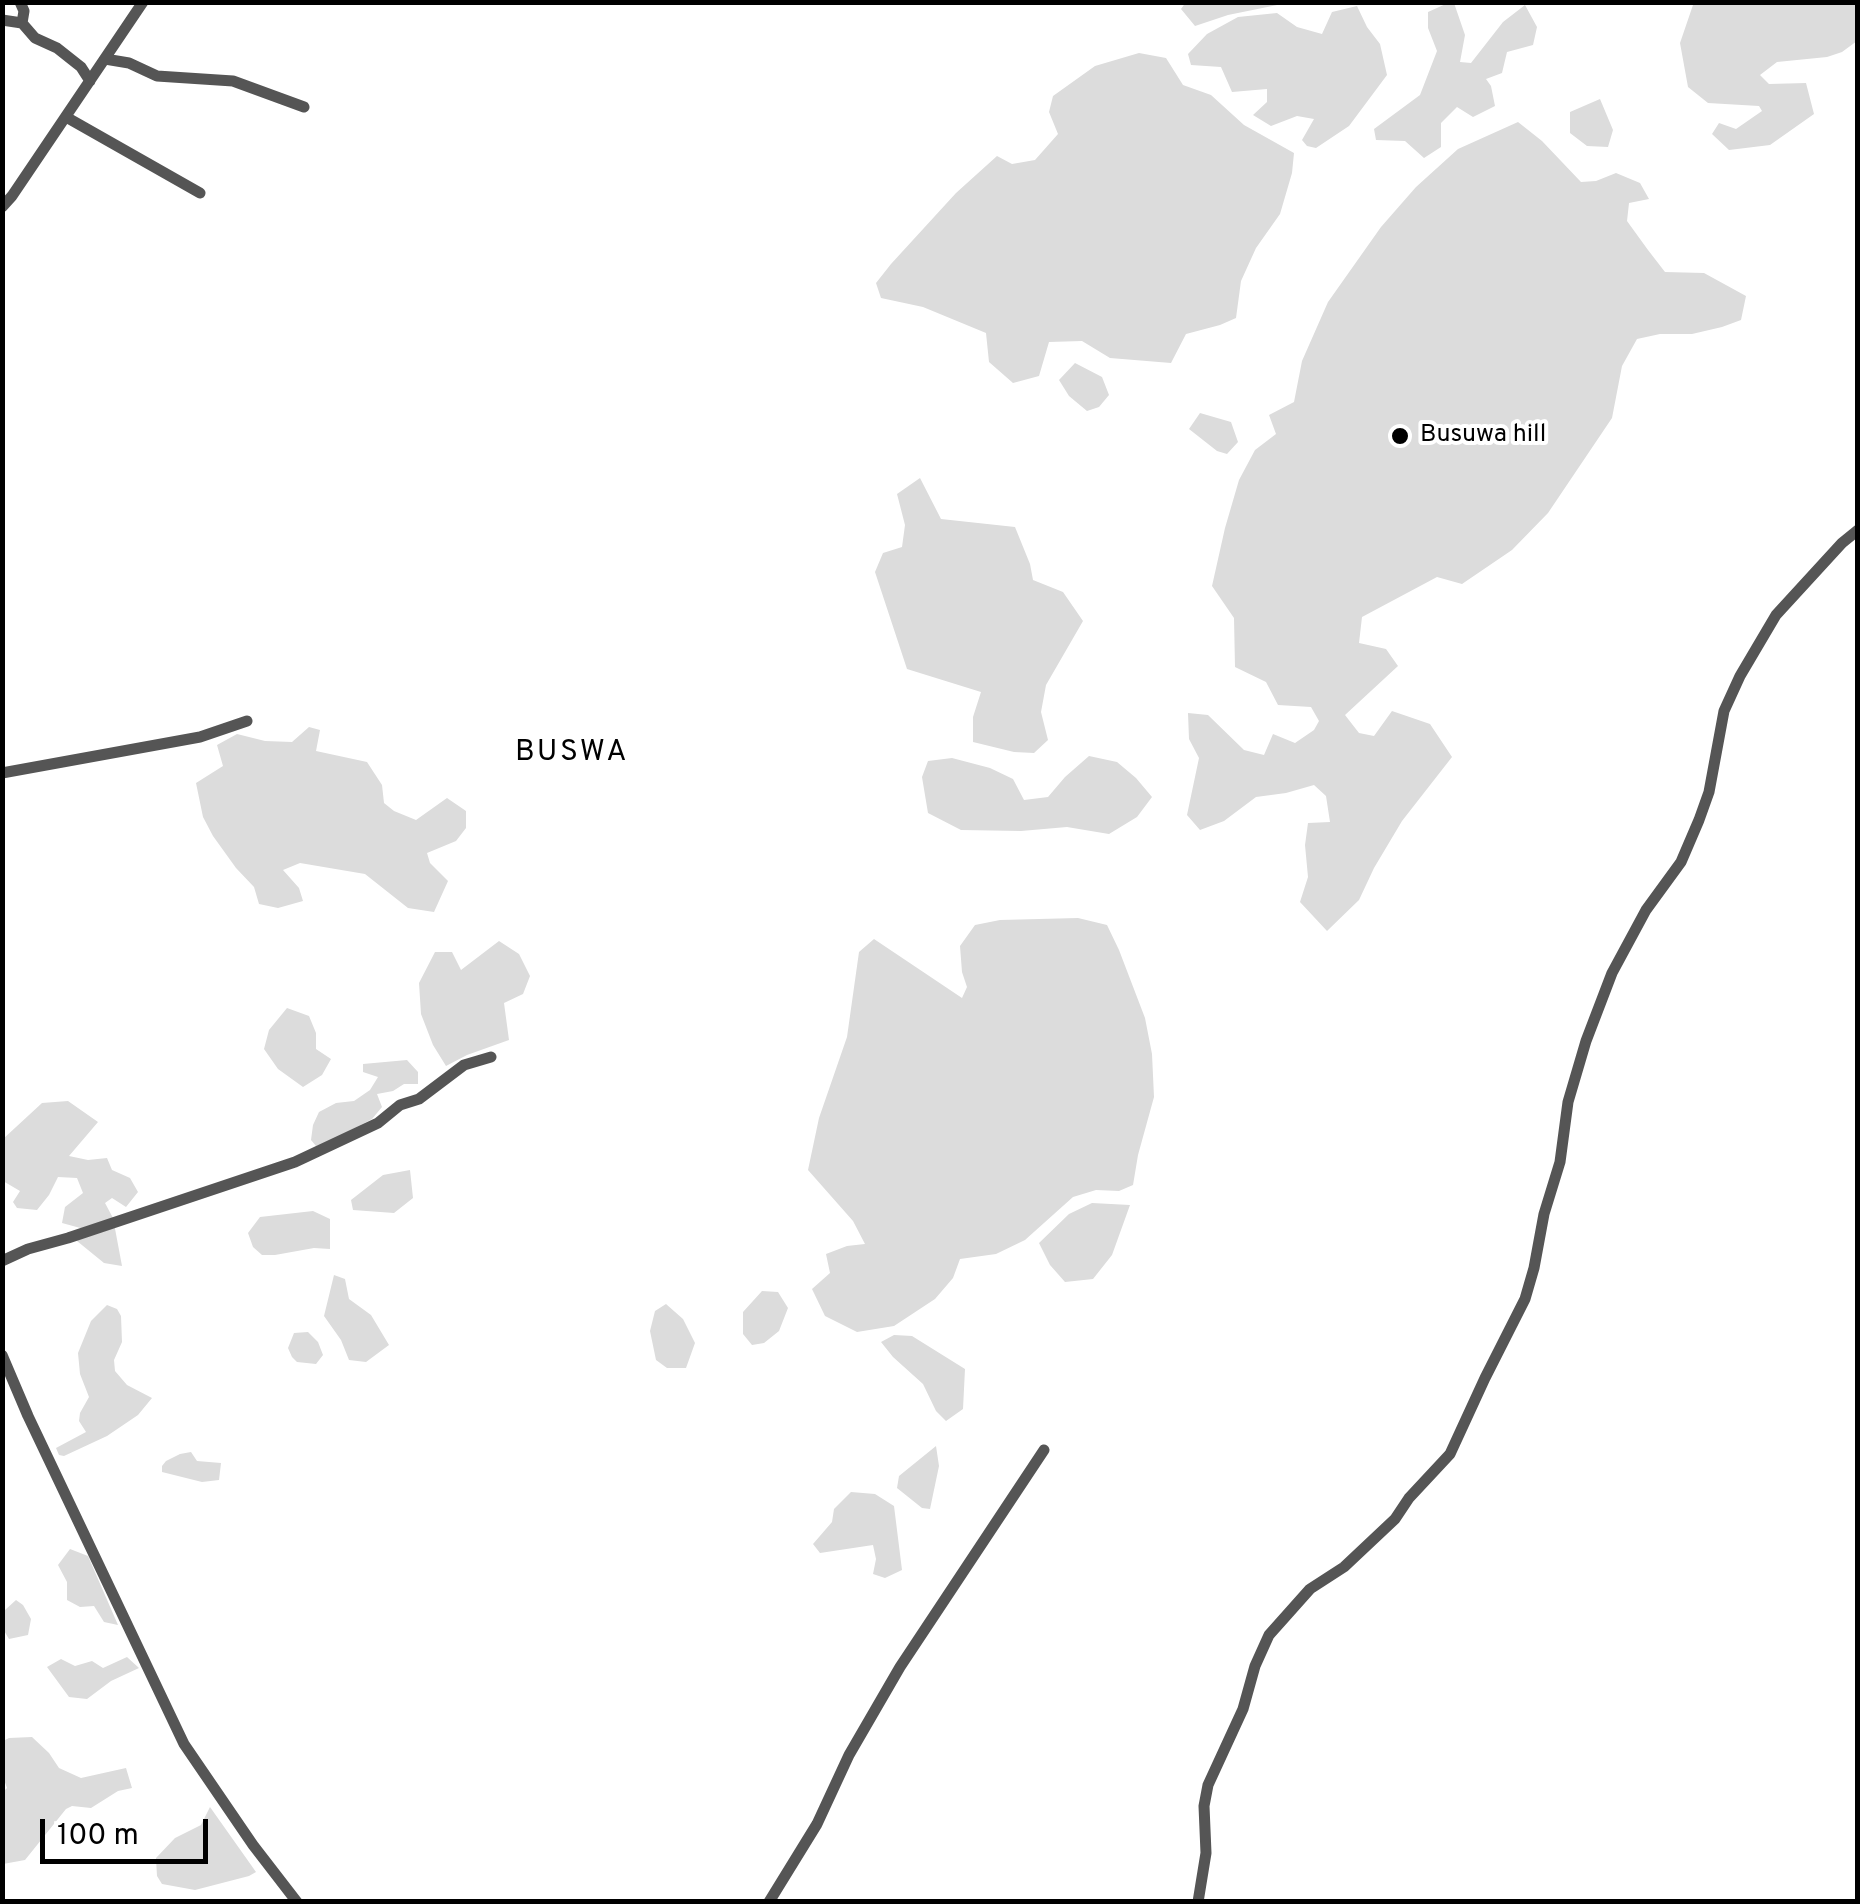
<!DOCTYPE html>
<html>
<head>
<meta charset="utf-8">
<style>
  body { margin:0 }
  #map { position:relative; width:1860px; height:1904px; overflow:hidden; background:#fff; font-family:Overpass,sans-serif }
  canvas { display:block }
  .frame { position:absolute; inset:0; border:5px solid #000; pointer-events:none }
  .scale { position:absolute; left:40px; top:1819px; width:168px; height:45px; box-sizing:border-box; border:5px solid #000; border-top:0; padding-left:12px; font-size:30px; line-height:35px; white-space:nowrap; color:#000; -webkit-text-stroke:8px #fff; paint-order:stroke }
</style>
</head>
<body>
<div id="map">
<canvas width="1860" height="1904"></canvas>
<div class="frame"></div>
<div class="scale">100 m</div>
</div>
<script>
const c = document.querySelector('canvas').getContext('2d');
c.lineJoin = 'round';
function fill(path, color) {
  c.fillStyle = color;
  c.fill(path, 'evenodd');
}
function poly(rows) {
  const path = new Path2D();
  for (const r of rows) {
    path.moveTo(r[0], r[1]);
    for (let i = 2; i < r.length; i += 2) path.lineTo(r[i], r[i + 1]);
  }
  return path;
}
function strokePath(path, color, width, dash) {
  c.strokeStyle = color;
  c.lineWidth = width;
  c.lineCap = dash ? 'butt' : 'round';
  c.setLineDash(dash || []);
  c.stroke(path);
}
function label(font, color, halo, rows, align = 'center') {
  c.font = font + ' Overpass,sans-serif';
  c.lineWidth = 8;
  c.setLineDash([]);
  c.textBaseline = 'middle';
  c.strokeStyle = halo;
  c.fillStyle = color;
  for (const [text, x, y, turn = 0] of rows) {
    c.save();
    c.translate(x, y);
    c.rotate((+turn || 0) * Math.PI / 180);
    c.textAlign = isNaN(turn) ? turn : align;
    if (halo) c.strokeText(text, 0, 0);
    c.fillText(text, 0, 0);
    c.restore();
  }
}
const green = poly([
  [1186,2,1287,2,1287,3,1228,15,1195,26,1181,9],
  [1699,2,1857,3,1857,41,1842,52,1827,57,1777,62,1760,75,1769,84,1806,83,1814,114,1770,145,1729,150,1712,134,1719,123,1736,129,1762,111,1759,106,1708,103,1688,87,1680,43,1693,5],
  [1448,3,1454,3,1465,35,1460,62,1471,63,1503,22,1525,5,1537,27,1533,45,1507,52,1502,73,1486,79,1491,86,1495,106,1473,117,1457,107,1441,123,1441,147,1424,158,1405,141,1376,140,1374,129,1420,95,1437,51,1428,28,1428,12],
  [1357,6,1367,27,1380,44,1387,75,1349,126,1316,148,1307,146,1302,140,1314,119,1297,116,1271,126,1253,115,1267,102,1267,89,1232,92,1221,67,1191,65,1188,54,1207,34,1238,17,1277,13,1297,27,1322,34,1332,12],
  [1139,53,1166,58,1183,85,1211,95,1244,125,1294,153,1292,173,1280,214,1256,248,1241,281,1236,318,1220,325,1186,334,1171,363,1110,358,1082,341,1049,342,1039,376,1013,383,989,362,986,333,923,307,881,298,876,283,891,264,956,193,997,156,1012,164,1035,160,1058,134,1049,112,1053,96,1095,66],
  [1600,99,1613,130,1608,147,1587,146,1570,133,1570,112],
  [1518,122,1542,141,1581,182,1596,181,1616,173,1640,183,1649,199,1629,203,1627,221,1648,250,1665,272,1704,273,1746,296,1741,320,1722,327,1692,334,1660,334,1637,339,1622,366,1612,418,1548,513,1512,550,1462,584,1437,577,1362,617,1359,643,1386,649,1398,666,1345,715,1359,733,1374,736,1392,711,1430,724,1452,757,1402,821,1374,868,1359,900,1327,931,1300,902,1308,877,1305,845,1308,823,1330,822,1326,796,1314,785,1286,793,1256,797,1224,821,1200,830,1187,815,1199,758,1189,739,1188,713,1208,715,1244,750,1264,755,1273,734,1295,743,1314,730,1319,721,1311,707,1278,705,1266,682,1235,667,1234,618,1212,586,1225,528,1239,480,1255,450,1276,434,1269,415,1294,402,1302,361,1328,302,1381,227,1416,187,1458,149],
  [1075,363,1102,377,1109,395,1099,407,1087,411,1069,396,1059,380],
  [1200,413,1231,422,1238,442,1227,454,1217,451,1189,429],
  [920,478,941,519,1015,527,1030,564,1033,580,1063,592,1083,621,1046,685,1041,712,1048,740,1034,753,1014,752,973,742,973,717,981,692,907,669,875,572,883,553,902,547,905,525,897,494],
  [309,727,320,730,316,751,367,762,382,785,384,803,394,811,416,820,447,798,466,811,466,828,456,841,427,853,430,863,448,881,434,912,408,908,365,874,300,863,283,870,299,888,303,901,278,908,259,904,254,887,236,868,213,836,203,817,196,783,223,766,217,745,237,734,265,741,292,742],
  [1089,756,1117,762,1136,778,1152,797,1137,817,1109,834,1067,827,1021,831,961,830,928,813,922,777,928,761,952,758,990,768,1013,779,1024,800,1048,797,1065,777],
  [1078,918,1107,925,1119,950,1145,1018,1152,1054,1154,1097,1138,1155,1133,1185,1119,1191,1096,1190,1073,1197,1025,1240,996,1254,960,1259,953,1278,935,1299,894,1326,857,1332,825,1316,812,1289,830,1273,826,1254,847,1246,865,1244,853,1221,808,1170,819,1118,847,1037,859,952,874,939,962,998,967,987,962,972,960,946,975,925,1000,920],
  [499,941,519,954,530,976,523,994,504,1003,509,1040,467,1055,446,1066,433,1045,421,1014,419,983,435,952,452,952,461,970],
  [287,1008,309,1016,316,1033,316,1049,331,1059,322,1075,303,1087,278,1069,264,1049,269,1030],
  [407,1060,418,1072,418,1084,404,1084,393,1091,377,1094,382,1107,372,1119,327,1143,316,1146,311,1140,313,1125,319,1112,336,1103,354,1101,370,1090,378,1077,363,1072,363,1064],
  [68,1101,98,1122,69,1156,88,1160,107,1158,112,1170,130,1178,138,1192,126,1207,112,1198,105,1203,113,1218,122,1266,104,1263,77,1241,84,1229,62,1223,65,1207,83,1193,77,1178,58,1177,49,1195,37,1210,17,1208,13,1202,20,1191,3,1181,3,1139,42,1103],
  [410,1170,413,1198,394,1213,353,1210,351,1200,383,1175],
  [1092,1203,1130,1205,1112,1255,1093,1279,1065,1282,1050,1265,1039,1243,1069,1214],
  [313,1211,330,1219,330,1249,314,1248,275,1255,262,1255,253,1247,248,1233,260,1217],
  [334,1275,345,1279,349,1299,371,1315,389,1345,366,1362,349,1360,341,1340,324,1316],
  [762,1291,778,1292,788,1308,779,1331,764,1343,752,1345,743,1334,743,1312],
  [666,1304,683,1319,695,1343,686,1368,667,1368,656,1360,650,1331,655,1311],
  [107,1305,117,1309,121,1316,122,1342,114,1360,115,1371,127,1385,152,1398,138,1415,107,1436,64,1456,59,1455,56,1448,86,1432,79,1421,80,1413,89,1397,80,1374,78,1353,91,1321],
  [308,1332,318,1342,323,1355,316,1364,297,1362,292,1357,288,1348,294,1333],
  [894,1335,912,1336,965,1369,963,1409,946,1421,936,1411,923,1384,893,1357,881,1342],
  [936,1446,939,1466,930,1509,922,1508,897,1488,899,1476],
  [191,1452,197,1461,221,1463,219,1480,202,1482,162,1472,162,1466,166,1461,180,1454],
  [851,1492,875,1494,894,1506,902,1570,885,1578,873,1574,876,1559,873,1545,820,1553,813,1544,832,1522,834,1509],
  [70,1549,88,1556,118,1625,104,1622,94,1606,80,1607,67,1600,67,1582,58,1565],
  [16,1600,23,1605,31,1619,28,1635,9,1639,3,1629,3,1618,5,1610],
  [127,1657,139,1668,111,1681,87,1699,69,1697,47,1667,61,1659,75,1666,92,1661,103,1668],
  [32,1737,49,1753,59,1768,81,1778,126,1768,132,1788,118,1791,91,1808,72,1806,66,1809,25,1860,3,1864,3,1792,7,1788,3,1777,3,1741,9,1738],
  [210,1807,256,1872,249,1876,195,1890,162,1884,157,1876,156,1858,175,1838,201,1825]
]);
const street = poly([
  [20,2,24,11,22,23,35,38,57,48,81,67,90,81],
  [2,20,22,23],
  [105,59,129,63,157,76,233,81,304,107],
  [66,117,200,193],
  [2,207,12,196,143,2],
  [2,773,200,737,247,721],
  [2,1261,28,1249,68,1238,295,1162,378,1123,400,1105,419,1099,464,1065,491,1057],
  [2,1355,28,1416,184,1744,253,1845,297,1902],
  [769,1902,817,1824,849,1755,900,1667,1044,1450],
  [1198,1902,1206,1853,1204,1806,1208,1785,1243,1709,1255,1666,1269,1635,1310,1589,1344,1567,1395,1519,1409,1498,1450,1454,1485,1378,1525,1299,1534,1268,1544,1214,1560,1162,1568,1102,1586,1041,1612,973,1646,910,1681,862,1699,820,1709,792,1724,711,1740,676,1776,615,1842,543,1858,530]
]);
const markers = [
  [1400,436,10,"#000"]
];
const poiNames = [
  ["Busuwa hill",1420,436]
];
const quarterNames = [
  ["BUSWA",572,754]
];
fill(green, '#dcdcdc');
strokePath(street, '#555', 11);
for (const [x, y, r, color] of markers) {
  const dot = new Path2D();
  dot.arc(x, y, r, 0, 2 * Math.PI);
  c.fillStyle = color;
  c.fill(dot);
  strokePath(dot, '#fff', 4);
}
label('25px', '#000', '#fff', poiNames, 'left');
c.letterSpacing = '2.5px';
label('30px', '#000', '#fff', quarterNames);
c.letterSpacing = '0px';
</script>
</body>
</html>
